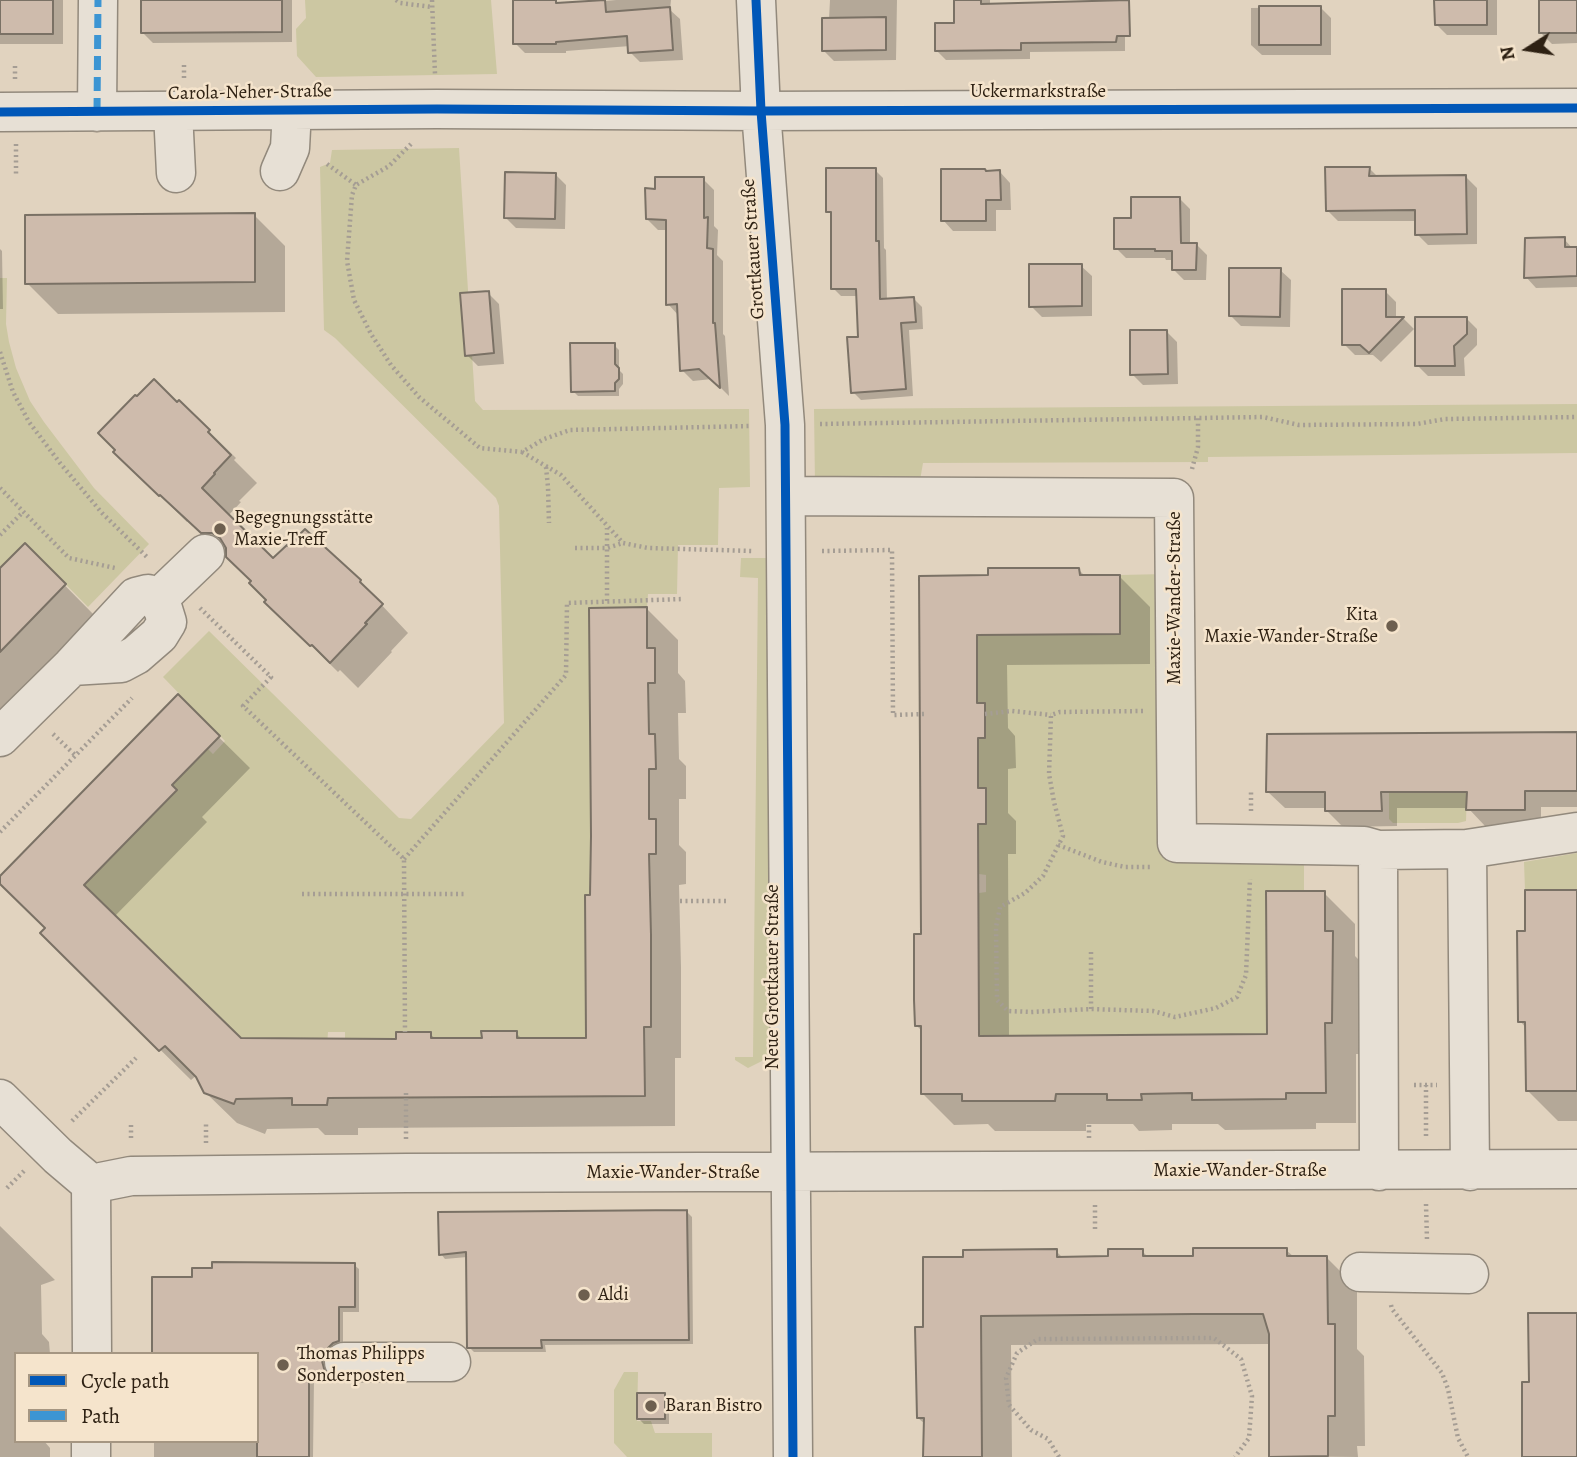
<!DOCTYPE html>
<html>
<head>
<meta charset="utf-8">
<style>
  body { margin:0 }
  #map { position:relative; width:1577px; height:1457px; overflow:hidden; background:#e1d3bf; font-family:Alegreya,serif }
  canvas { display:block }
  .legend { position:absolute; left:14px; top:1352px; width:245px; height:91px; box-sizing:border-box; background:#f5e4cc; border:2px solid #a59682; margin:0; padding:9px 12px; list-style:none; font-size:21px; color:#2e2113 }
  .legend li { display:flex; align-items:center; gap:14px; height:35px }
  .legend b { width:35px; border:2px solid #a59682 }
  .north { position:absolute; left:1493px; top:14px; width:70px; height:70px; -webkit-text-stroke:5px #f5e4cc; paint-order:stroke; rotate:258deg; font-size:19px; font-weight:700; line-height:28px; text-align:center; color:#2e2113 }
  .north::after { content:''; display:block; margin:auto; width:24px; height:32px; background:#2e2113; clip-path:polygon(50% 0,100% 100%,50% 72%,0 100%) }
</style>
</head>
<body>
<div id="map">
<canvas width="1577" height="1457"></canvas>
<ul class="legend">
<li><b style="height:9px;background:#0057b8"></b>Cycle path</li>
<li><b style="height:9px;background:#3c95d3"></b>Path</li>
</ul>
<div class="north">N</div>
</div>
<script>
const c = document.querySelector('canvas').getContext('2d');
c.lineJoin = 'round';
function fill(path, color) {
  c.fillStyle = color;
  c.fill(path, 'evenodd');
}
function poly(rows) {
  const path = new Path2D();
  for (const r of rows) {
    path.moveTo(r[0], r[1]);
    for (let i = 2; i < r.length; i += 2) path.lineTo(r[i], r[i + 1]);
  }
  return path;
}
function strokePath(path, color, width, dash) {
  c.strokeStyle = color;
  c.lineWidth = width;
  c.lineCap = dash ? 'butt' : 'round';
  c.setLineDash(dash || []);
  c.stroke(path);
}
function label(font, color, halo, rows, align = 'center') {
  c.font = font + ' Alegreya,serif';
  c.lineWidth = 5;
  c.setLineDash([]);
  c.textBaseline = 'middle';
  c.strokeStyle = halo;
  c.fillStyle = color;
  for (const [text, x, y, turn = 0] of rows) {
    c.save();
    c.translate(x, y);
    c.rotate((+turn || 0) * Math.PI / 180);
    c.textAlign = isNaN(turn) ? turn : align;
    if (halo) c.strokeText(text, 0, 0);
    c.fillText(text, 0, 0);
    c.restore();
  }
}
const green = poly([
  [305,0,491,0,497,74,316,77,297,56,296,29,306,18],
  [459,148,475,401,483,410,749,409,750,487,719,488,718,545,678,545,677,594,648,594,647,607,589,608,591,821,596,836,590,837,590,895,585,896,586,1010,597,1038,517,1038,482,1032,482,1038,431,1038,430,1032,397,1032,396,1039,345,1039,345,1032,328,1032,327,1045,309,1038,241,1038,192,992,71,887,166,802,177,790,172,785,208,749,213,754,225,741,163,677,209,631,399,818,411,819,504,723,499,506,496,498,335,338,324,330,320,167,330,163,332,150],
  [0,278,7,278,6,324,9,342,16,368,30,401,44,422,94,488,149,544,88,607,25,543,0,568],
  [1577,404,1577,453,1208,457,1208,462,923,463,919,486,815,485,814,409],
  [741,558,768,558,770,1057,748,1068,735,1060,735,1057,753,1057,758,578,740,577],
  [1165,574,1166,856,1304,855,1304,891,1266,892,1267,1007,1278,1034,968,1037,979,1008,979,893,986,892,986,875,979,874,978,738,985,737,985,704,977,703,977,634,1120,633,1120,575],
  [1389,792,1467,792,1466,821,1458,823,1393,823,1389,819],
  [1577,853,1577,890,1525,890,1524,862],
  [624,1372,638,1372,637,1421,651,1421,655,1433,712,1433,712,1457,627,1457,614,1443,614,1390]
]);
const shadow = poly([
  [0,0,63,0,63,44,0,44],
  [142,0,292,0,292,42,153,43,142,32],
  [671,0,670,10,680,19,683,60,640,62,630,52,630,46,566,51,566,53,525,53,515,43,556,2,559,5,616,0],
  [830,0,897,0,896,60,834,61,823,50,829,19],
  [956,0,990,0,990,5,1125,12,1125,51,1030,52,1030,59,946,60,937,51,956,25],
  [1436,0,1497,0,1497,35,1447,35,1436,24],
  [1540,0,1577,0,1577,43,1552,44,1541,33],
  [1320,7,1331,18,1331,55,1262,55,1251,45,1251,8],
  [1370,169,1379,178,1466,177,1477,188,1477,244,1428,245,1417,234,1417,221,1338,221,1327,210],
  [875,170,883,178,884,248,886,250,887,301,914,299,922,307,923,329,909,330,913,396,861,400,853,392,860,338,858,296,841,296,833,288,833,216,828,211],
  [987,172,1000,172,1010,183,1011,210,996,210,996,231,953,231,943,220],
  [555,174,566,185,565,229,516,228,505,217],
  [703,179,714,190,714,226,718,230,717,255,723,261,723,334,725,336,729,396,712,379,693,381,682,370,679,316,668,304,668,230,658,230,647,219,656,190],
  [1180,199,1190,209,1190,245,1197,245,1207,255,1206,280,1184,280,1174,270,1174,260,1166,260,1165,258,1126,258,1116,248,1133,220],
  [254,215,285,246,285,312,58,314,27,283],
  [1564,239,1573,249,1577,249,1577,287,1536,288,1526,277],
  [0,249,2,251,3,309,0,309],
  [1081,266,1092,276,1092,316,1042,317,1031,306],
  [1280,270,1291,280,1290,327,1241,326,1231,316],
  [1385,291,1396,302,1396,319,1404,319,1414,329,1381,362,1373,355,1355,355,1344,344],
  [488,293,499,304,504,364,478,366,467,355],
  [1466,318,1477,329,1477,345,1464,358,1465,376,1428,376,1417,365],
  [1166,331,1177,342,1178,384,1143,385,1132,374],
  [614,345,619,350,619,370,623,374,623,384,619,389,619,396,578,396,573,391],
  [179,402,236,458,234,460,257,483,239,501,241,502,228,516,273,561,360,582,408,633,391,651,392,652,358,688,340,670,338,672,267,602,268,600,253,582,207,537,206,538,188,520,187,522,116,452],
  [25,545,95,616,0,723,0,570],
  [1079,570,1086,577,1119,576,1150,607,1150,664,1007,665,1008,728,1015,736,1016,768,1008,769,1008,813,1016,821,1016,854,1008,854,1009,1038,1269,1035,1324,893,1355,924,1355,956,1363,964,1363,1054,1356,1054,1356,1123,1316,1123,1316,1129,1225,1130,1218,1124,1172,1124,1172,1130,1139,1131,1133,1124,1086,1124,1086,1131,995,1131,988,1124,954,1125,923,1094,922,1031,916,1025,922,936,921,577,990,577],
  [647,609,678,640,678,673,685,681,686,713,678,713,679,759,686,766,686,799,679,799,679,845,686,852,686,884,679,885,681,967,681,1058,675,1058,675,1126,358,1128,358,1135,325,1135,318,1128,267,1129,265,1134,237,1123,205,1092,197,1075,191,1080,42,933,47,928,0,882,0,879,178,697,250,768,202,817,207,822,114,917,241,1040,398,1041,430,1034,437,1040,484,1040,516,1033,523,1040,588,1039,592,897],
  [1577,734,1577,807,1541,807,1541,826,1485,826,1468,808,1397,808,1397,826,1343,827,1326,810,1326,808,1285,808,1268,792],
  [1577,892,1577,1121,1558,1121,1527,1090,1527,1029,1520,1021,1527,932],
  [687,1212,692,1217,693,1344,545,1345,546,1352,474,1352,469,1347,467,1257,445,1259,441,1254],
  [0,1226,55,1280,41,1285,42,1334,49,1342,50,1354,16,1354,16,1441,44,1441,50,1448,50,1457,0,1457],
  [1286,1250,1294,1257,1326,1257,1357,1288,1357,1349,1364,1356,1365,1446,1357,1446,1358,1457,1271,1456,1271,1344,1011,1345,1012,1457,925,1457,925,1424,918,1418,925,1328,964,1259,1056,1251,1063,1258,1110,1258,1142,1251,1149,1258,1195,1258],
  [354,1265,359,1269,359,1312,343,1312,343,1346,326,1367,330,1380,314,1380,313,1457,154,1457,154,1441,257,1441,257,1354,194,1279],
  [664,1395,669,1400,669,1424,644,1424,639,1419]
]);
const building = poly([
  [0,0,53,0,53,34,0,34,0,0],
  [141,0,282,0,282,32,141,33,141,0],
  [513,0,556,0,556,3,605,0,606,12,670,7,673,50,628,53,627,36,556,42,556,44,513,44,513,0],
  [954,0,981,0,981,4,1129,0,1130,36,1117,36,1116,42,1021,43,1021,50,935,51,935,23,954,23,954,0],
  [1434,0,1487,0,1487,25,1435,25,1434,0],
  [1539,0,1577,0,1577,33,1539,33,1539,0],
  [1259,6,1321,6,1321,45,1259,45,1259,6],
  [886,17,886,50,822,51,822,18,886,17],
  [1325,167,1370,167,1369,176,1466,175,1467,234,1415,235,1415,210,1326,211,1325,167],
  [826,168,876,168,876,241,879,241,880,299,914,297,916,322,901,323,906,389,851,393,847,337,858,337,856,289,831,289,831,212,826,212,826,168],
  [941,169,985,169,986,171,1000,170,1001,200,986,200,986,221,941,221,941,169],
  [505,172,556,173,555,219,504,218,505,172],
  [655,177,704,177,704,218,708,217,707,248,713,249,713,323,715,323,720,388,699,369,680,371,677,304,666,305,666,220,646,219,645,188,655,189,655,177],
  [1131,197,1180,197,1181,243,1197,243,1196,270,1172,270,1172,251,1155,251,1155,249,1114,249,1114,218,1131,218,1131,197],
  [255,213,255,282,25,284,25,215,255,213],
  [1565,237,1565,247,1577,247,1577,276,1524,278,1525,238,1565,237],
  [1029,264,1082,264,1082,306,1029,307,1029,264],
  [1229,268,1281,268,1280,317,1229,316,1229,268],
  [1342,289,1386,289,1386,317,1404,317,1369,353,1360,345,1342,345,1342,289],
  [489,291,494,353,465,356,460,293,489,291],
  [1415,317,1467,317,1467,334,1454,346,1455,366,1415,366,1415,317],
  [1130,330,1167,330,1168,374,1130,375,1130,330],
  [570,343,615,343,615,364,619,368,619,379,615,383,615,391,571,392,570,343],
  [154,379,177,402,179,400,210,430,208,432,231,455,214,473,215,474,202,488,273,558,287,545,288,546,305,529,361,580,360,582,383,604,365,623,367,624,330,663,312,645,310,646,264,602,266,600,249,583,251,581,226,557,226,548,220,538,212,533,201,533,160,495,159,496,113,452,115,450,98,433,135,395,137,396,154,379],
  [25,543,66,584,0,652,0,568,25,543],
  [988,568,1079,568,1080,575,1120,575,1120,634,977,635,977,703,985,703,985,738,978,738,978,788,986,788,986,824,978,824,979,1036,1267,1034,1266,891,1325,891,1325,931,1333,931,1332,1023,1325,1023,1326,1093,1286,1093,1286,1099,1192,1100,1192,1093,1141,1094,1142,1100,1107,1100,1107,1094,1056,1094,1055,1101,962,1101,962,1094,921,1094,921,1026,915,1026,914,1000,914,934,921,934,919,576,988,575,988,568],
  [647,607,647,648,655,648,655,683,648,683,649,734,655,734,656,769,649,769,649,819,656,819,656,854,649,854,651,935,651,1027,644,1027,645,1096,328,1098,327,1105,292,1105,292,1098,236,1099,234,1104,204,1093,196,1077,165,1046,159,1051,40,933,45,928,0,884,0,876,178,694,220,736,172,785,177,790,84,885,241,1038,396,1039,396,1032,431,1032,431,1038,482,1038,481,1031,517,1031,517,1038,586,1038,585,895,590,895,591,836,589,608,647,607],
  [1577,732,1577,791,1525,791,1525,810,1466,810,1467,792,1381,792,1382,811,1325,811,1325,792,1266,792,1267,734,1577,732],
  [1525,890,1577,890,1577,1091,1526,1091,1525,1022,1518,1022,1517,931,1525,931,1525,890],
  [687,1210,689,1340,541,1340,542,1348,467,1348,466,1252,439,1255,438,1212,687,1210],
  [1193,1248,1287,1248,1287,1256,1327,1256,1328,1324,1335,1324,1335,1416,1328,1416,1328,1456,1269,1457,1269,1334,1263,1314,1194,1314,981,1316,982,1457,923,1457,924,1418,917,1418,915,1327,923,1327,923,1257,963,1257,963,1250,1057,1249,1057,1257,1108,1256,1108,1249,1143,1249,1143,1256,1193,1256,1193,1248],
  [212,1262,355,1263,355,1307,339,1307,339,1341,333,1343,325,1351,322,1361,325,1372,328,1376,309,1376,309,1457,257,1457,257,1354,152,1354,152,1277,192,1277,192,1268,212,1268,212,1262],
  [1528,1313,1577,1313,1577,1457,1522,1457,1522,1382,1529,1382,1528,1313],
  [637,1393,665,1393,665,1419,637,1419,637,1393]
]);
const path = poly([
  [396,0,400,3,432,7],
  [432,0,435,74],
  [184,78,184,62],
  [15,79,15,63],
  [16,144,16,175],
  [411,144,389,166,356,185,352,195,347,261,354,300,371,334,391,365,419,397,480,448,522,452,544,439,570,430,751,426],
  [327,164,356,185],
  [0,352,13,392,29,422,60,463,102,513,148,558],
  [820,424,1263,417,1299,425,1417,424,1445,419,1577,417],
  [522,452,561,475,623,543,648,548,753,551],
  [546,467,548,487,549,523],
  [1192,469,1198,447,1198,418],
  [0,488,69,558,115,568,116,571],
  [0,535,23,512],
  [575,548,607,548,623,543],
  [822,551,892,550,893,715,925,714],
  [607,601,607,528],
  [200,608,271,677,243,706,404,859,405,1032],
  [1143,711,1060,712,1051,715,1049,774,1054,802,1063,836,1043,876,1025,893,1000,907,996,927,997,1000,1008,1011,1031,1012,1091,1009,1120,1010,1153,1011,1175,1017,1216,1008,1237,997,1246,975,1250,879],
  [985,714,1012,711,1051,715],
  [53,734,75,755],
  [1251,811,1251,792],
  [0,832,132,698],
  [1058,845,1102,862,1125,867,1152,867],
  [404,859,566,675,567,603,684,599],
  [302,894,465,894],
  [680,901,728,901],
  [1091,1009,1091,952],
  [1414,1085,1437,1085],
  [72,1121,136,1058],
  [131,1125,131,1141],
  [1426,1136,1426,1085],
  [1089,1138,1089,1122],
  [406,1139,406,1091],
  [206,1143,206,1123],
  [7,1188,25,1170],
  [1426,1204,1427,1240],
  [1095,1205,1095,1229],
  [1391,1305,1392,1309,1442,1373,1448,1389,1458,1438,1468,1457],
  [1059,1457,1048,1439,1031,1430,1009,1405,1006,1378,1017,1353,1038,1339,1214,1338,1241,1359,1252,1396,1249,1438,1235,1457]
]);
const minor = poly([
  [756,0,761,111,785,425,793,1457],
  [0,112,437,109,761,111,1577,108],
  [97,112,98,0],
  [173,112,176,173],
  [280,171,290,148,292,110],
  [787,496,1174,498,1177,843,1364,846,1378,850,1467,849,1577,832],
  [157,600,205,554],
  [0,737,72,666,136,597,148,594,157,600,163,609,167,622,159,635,136,655,121,663,72,666],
  [1467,849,1470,1171],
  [1378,850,1379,1171],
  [0,1099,58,1156,91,1184],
  [91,1184,131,1176,406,1173,1577,1169],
  [91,1184,92,1354],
  [1360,1272,1469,1274],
  [344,1362,451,1362],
  [91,1457,91,1441]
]);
const quiet = poly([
  [97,112,98,0]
]);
const cycleway = poly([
  [756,0,761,111,785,425,793,1457],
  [0,112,437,109,761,111,1577,108]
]);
const markers = [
  [220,529,7,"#6d5f4f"],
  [1392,626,7,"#6d5f4f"],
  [584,1295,7,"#6d5f4f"],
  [283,1365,7,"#6d5f4f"],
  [651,1406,7,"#6d5f4f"]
];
const streetNames = [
  ["Uckermarkstraße",1038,92],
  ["Carola-Neher-Straße",250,93,-1],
  ["Grottkauer Straße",754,249,-94],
  ["Maxie-Wander-Straße",1175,598,-90],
  ["Neue Grottkauer Straße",773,977,-90],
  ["Maxie-Wander-Straße",1240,1171],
  ["Maxie-Wander-Straße",673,1173]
];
const poiNames = [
  ["Begegnungsstätte",234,518],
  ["Maxie-Treff",234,540],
  ["Kita",1378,615,"right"],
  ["Maxie-Wander-Straße",1378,637,"right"],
  ["Aldi",598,1295],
  ["Thomas Philipps",297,1354],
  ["Sonderposten",297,1376],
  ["Baran Bistro",665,1406]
];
fill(green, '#ccc7a2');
fill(shadow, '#0003');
fill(building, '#cebbac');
strokePath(building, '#7a7165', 2);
strokePath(minor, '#92897c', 41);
strokePath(path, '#a59d94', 4.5, [2, 3.5]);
strokePath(minor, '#e7e0d5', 38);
strokePath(quiet, '#3c95d3', 7, [14, 7]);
strokePath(cycleway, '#0057b8', 9);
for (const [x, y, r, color] of markers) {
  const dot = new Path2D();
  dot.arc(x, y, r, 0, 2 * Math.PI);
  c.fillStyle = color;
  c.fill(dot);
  strokePath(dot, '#f5e4cc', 2.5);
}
label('19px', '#2e2113', '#f5e4cc', streetNames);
label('19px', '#2e2113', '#f5e4cc', poiNames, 'left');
</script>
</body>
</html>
